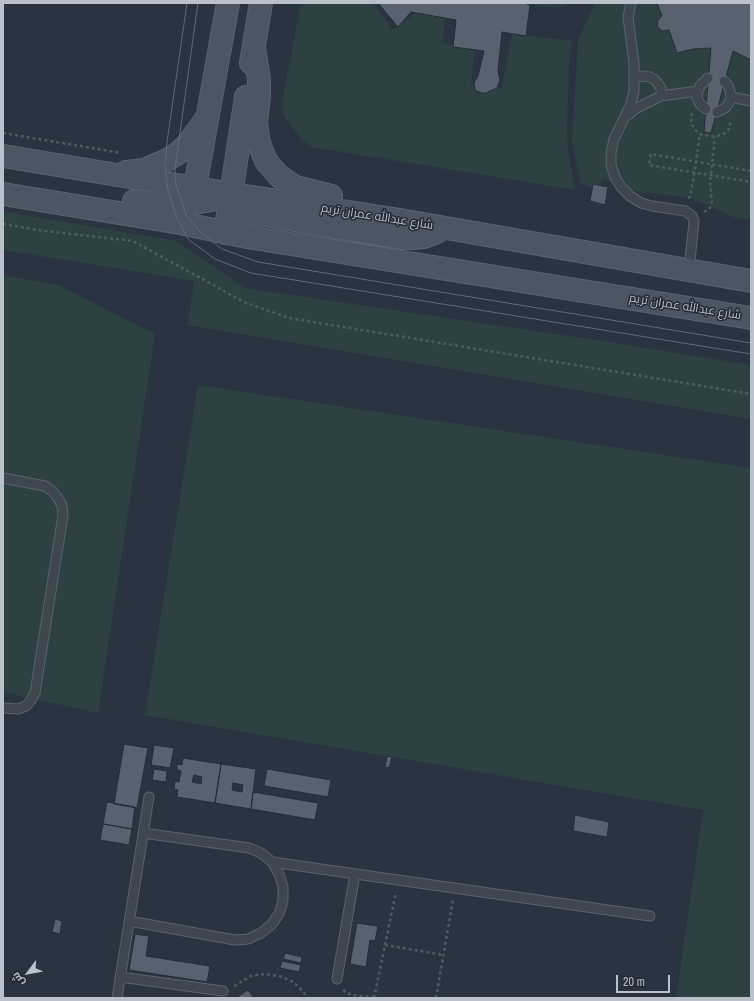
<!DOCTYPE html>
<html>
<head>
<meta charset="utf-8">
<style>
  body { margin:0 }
  #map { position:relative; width:754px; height:1001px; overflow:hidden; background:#2a3440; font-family:"Archivo Narrow",Cairo,sans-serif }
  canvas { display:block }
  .frame { position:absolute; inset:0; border:4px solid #bac1ca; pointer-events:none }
  .north { position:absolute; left:8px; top:953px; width:40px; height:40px; -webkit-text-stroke:3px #222a35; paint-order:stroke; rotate:238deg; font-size:11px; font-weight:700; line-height:16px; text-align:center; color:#bac1ca }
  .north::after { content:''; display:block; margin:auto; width:14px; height:18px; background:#bac1ca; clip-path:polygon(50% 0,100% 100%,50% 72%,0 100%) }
  .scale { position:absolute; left:616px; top:975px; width:54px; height:18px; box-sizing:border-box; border:2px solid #bac1ca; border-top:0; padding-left:5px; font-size:12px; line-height:14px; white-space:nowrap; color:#bac1ca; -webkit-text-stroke:3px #222a35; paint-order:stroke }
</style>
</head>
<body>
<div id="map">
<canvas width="754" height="1001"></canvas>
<div class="frame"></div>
<div class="north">ش</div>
<div class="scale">20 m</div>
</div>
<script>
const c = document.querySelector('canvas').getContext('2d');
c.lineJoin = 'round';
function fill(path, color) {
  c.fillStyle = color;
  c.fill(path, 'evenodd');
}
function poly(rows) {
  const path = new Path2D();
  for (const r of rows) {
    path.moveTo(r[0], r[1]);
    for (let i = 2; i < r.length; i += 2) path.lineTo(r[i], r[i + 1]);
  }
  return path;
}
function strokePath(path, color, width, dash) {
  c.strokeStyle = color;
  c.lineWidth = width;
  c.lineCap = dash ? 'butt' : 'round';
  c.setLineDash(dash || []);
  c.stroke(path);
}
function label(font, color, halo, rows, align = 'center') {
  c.font = font + ' "Archivo Narrow",Cairo,sans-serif';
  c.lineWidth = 3;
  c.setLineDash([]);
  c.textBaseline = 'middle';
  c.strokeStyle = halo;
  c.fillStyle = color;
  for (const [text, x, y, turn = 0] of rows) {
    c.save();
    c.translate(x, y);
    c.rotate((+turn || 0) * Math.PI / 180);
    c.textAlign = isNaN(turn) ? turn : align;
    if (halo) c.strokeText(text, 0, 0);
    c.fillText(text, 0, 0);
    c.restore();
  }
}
const green = poly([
  [301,3,373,3,392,30,417,12,445,17,443,43,475,48,471,84,502,88,512,34,572,41,569,64,567,126,568,151,575,190,312,147,302,140,286,119,281,107],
  [534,3,572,3,555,8,534,5],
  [595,3,751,3,751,219,736,218,691,198,634,191,604,179,595,189,580,183,572,141,578,41],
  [3,211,176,241,245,288,616,343,751,365,751,419,188,325,194,281,3,250],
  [3,275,58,285,155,334,98,713,3,692],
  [198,385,751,468,751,998,676,998,703,810,145,715]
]);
const building = poly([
  [378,3,524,3,530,5,526,36,502,32,498,71,500,80,497,88,486,93,481,93,475,90,474,83,478,76,484,51,453,47,456,20,411,12,398,27,378,3],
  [657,3,751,3,751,60,733,51,711,133,704,132,711,48,693,49,677,53,669,30,662,31,657,26,658,20,662,16,657,3],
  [593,184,608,187,605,205,590,201,593,184],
  [124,744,148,748,137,808,114,804,124,744],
  [154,745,174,748,170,768,151,765,154,745],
  [387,756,392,757,389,768,385,767,387,756],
  [183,758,221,764,215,803,177,797,178,790,174,789,175,781,179,782,181,771,177,770,177,764,182,765,183,758],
  [194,775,202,777,201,784,192,782,194,775],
  [221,764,256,769,251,809,215,803,221,764],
  [233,783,243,785,242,792,232,790,233,783],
  [154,769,167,771,166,782,152,780,154,769],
  [267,769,331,780,328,797,264,786,267,769],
  [253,792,318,803,315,820,251,809,253,792],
  [107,802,135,807,132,829,103,824,107,802],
  [575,815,609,822,607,837,573,831,575,815],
  [103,824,132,829,129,845,100,840,103,824],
  [55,919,62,921,60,934,52,932,55,919],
  [357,923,378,926,375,941,370,940,366,967,350,964,357,923],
  [135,934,149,936,146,956,210,966,207,982,129,970,135,934],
  [285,953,302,957,301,963,283,959,285,953],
  [282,961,301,965,299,972,280,968,282,961],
  [248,990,254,998,236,998,248,990]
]);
const path = poly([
  [692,113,691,119,692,125,695,130,700,134,715,137,725,133,729,129,731,120],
  [3,133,121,153],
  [751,171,651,154,649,165,751,182],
  [689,199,693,182,700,134],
  [704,212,709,209,712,204,710,183,715,137],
  [3,224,45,231,133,241,244,302,289,318,751,394],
  [385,945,444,955],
  [234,986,251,976,261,974,272,975,282,977,291,981,299,987,308,998],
  [343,990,351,995,378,998],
  [374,998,396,892],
  [436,998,453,900]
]);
const lane = poly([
  [631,3,628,17,634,63,634,92,630,106,614,139,611,153,611,165,615,177,621,187,630,196,641,203,652,206,685,211,692,216,694,221,689,271],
  [635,78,642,76,650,77,656,81,661,88,661,96],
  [731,97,751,101],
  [706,109,700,104,697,98,698,91,700,86,708,78],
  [717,112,725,108,729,103,731,97,729,87,724,81],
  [628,115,635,109,661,96,698,91],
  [3,478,45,486,52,491,58,498,62,506,63,515,35,693,31,700,26,706,18,709,3,708],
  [272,862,650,916],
  [129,921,235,940,248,939,261,933,271,925,279,914,283,901,283,887,279,874,272,862,261,853,249,848,143,833],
  [120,977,223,991],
  [337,979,355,874],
  [117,998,149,797]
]);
const secondary = poly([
  [254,48,259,80,259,96,256,123,259,143,266,161,279,176,295,187,331,196],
  [251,63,261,3],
  [3,156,195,188,400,220,751,281],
  [126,172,144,170,165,161,177,154,187,145,206,119],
  [3,194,180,223,247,237,751,318],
  [134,201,162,205,182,205,212,200,224,195],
  [192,203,228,3],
  [225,233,246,97],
  [247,237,241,233,238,226,240,219,245,215,252,213,402,238,413,238,424,237,435,233,443,228]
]);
const tram = poly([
  [187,3,167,142,165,167,168,190,177,218,188,239,215,259,251,273,751,354],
  [198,3,177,154,175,169,176,185,186,215,200,232,222,249,258,262,751,343]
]);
const streetNames = [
  ["شارع عبدالله عمران تريم",377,217,9],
  ["شارع عبدالله عمران تريم",685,307,9]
];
fill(green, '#2d4142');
fill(building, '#58626f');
strokePath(building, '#242c37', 1);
strokePath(lane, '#5b636d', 11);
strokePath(secondary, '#5b636d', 24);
strokePath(path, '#4c5d5f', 2.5, [3, 3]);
strokePath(lane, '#3e4650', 9);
strokePath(secondary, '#4c5562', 22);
strokePath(tram, '#606a76', 1);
label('12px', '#bac1ca', '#222a35', streetNames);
</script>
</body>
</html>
